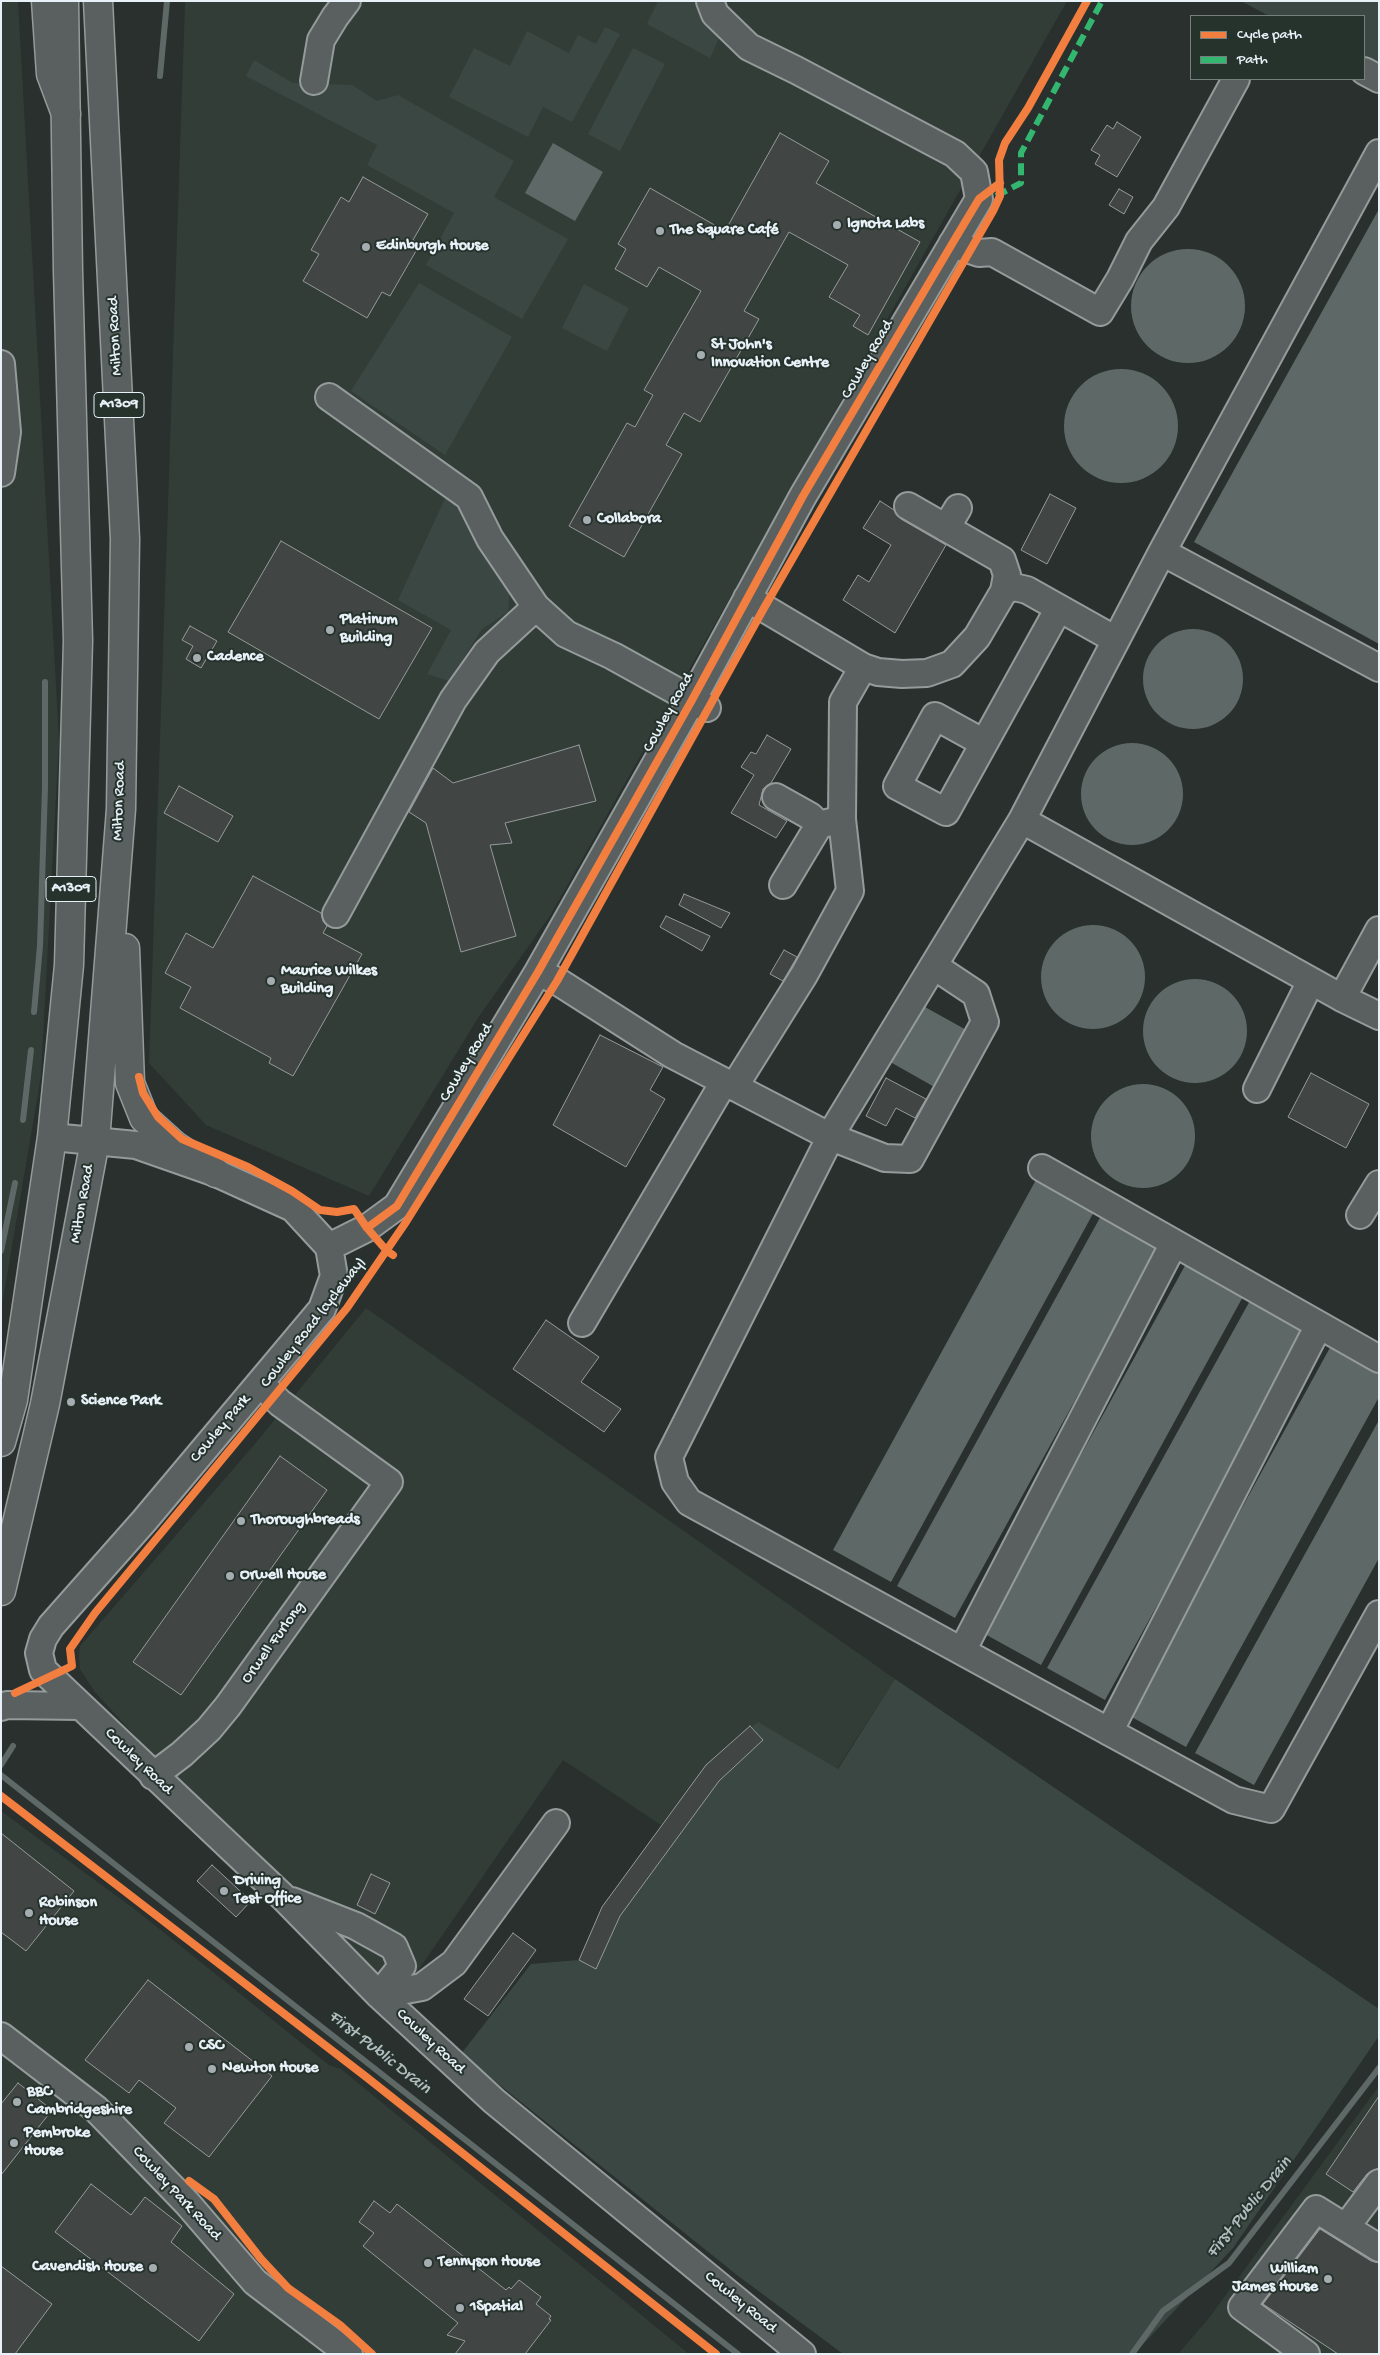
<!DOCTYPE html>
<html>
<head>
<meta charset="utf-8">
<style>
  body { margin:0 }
  #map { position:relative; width:1380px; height:2355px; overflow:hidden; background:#29302d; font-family:"Gochi Hand",sans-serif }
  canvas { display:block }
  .frame { position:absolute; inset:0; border:2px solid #e8f1f8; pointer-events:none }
  .legend { position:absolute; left:1190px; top:15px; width:175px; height:65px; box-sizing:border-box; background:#26332d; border:1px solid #747f7e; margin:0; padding:6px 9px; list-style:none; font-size:15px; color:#e8f1f8 }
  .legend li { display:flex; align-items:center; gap:10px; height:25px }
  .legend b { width:25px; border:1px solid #747f7e }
</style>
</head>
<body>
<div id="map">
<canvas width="1380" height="2355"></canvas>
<div class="frame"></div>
<ul class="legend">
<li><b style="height:6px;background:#f27e40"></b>Cycle path</li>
<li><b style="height:6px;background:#33b770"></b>Path</li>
</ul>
</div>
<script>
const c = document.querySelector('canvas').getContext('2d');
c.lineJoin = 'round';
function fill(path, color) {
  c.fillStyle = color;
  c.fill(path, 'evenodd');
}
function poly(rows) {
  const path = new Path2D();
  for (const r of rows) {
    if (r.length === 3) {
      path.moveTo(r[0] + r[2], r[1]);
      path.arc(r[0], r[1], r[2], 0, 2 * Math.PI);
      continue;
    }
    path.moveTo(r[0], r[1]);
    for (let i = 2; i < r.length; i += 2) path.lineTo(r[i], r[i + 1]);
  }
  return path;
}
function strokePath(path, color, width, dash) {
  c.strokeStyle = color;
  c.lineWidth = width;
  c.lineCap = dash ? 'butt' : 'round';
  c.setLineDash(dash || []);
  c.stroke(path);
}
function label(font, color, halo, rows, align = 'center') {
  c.font = font + ' "Gochi Hand",sans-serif';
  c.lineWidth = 4;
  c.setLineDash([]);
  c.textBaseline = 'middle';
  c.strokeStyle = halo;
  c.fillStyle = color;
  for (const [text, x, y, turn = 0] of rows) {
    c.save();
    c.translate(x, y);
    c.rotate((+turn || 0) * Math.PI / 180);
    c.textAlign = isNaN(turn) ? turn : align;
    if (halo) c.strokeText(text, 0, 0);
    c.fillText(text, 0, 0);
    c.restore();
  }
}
const built = poly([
  [1,1,18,1,59,740,41,1076,1,1311],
  [185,1,1067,1,550,916,478,1018,369,1196,206,1125,149,1063],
  [366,1308,895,1679,837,1769,706,1764,661,1825,563,1760,417,1972,366,1971,214,1823,94,1691,80,1669,79,1657,80,1646,254,1445],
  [1,1811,137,1911,329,2065,341,2069,689,2354,1,2354],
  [1379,2086,1379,2354,1178,2354,1209,2318]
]);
const green = poly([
  [658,1,697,1,720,36,710,58,647,24],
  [1241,1,1379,1,1379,74,1364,66,1364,16,1269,16],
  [605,27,620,34,572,122,543,107,528,137,449,97,474,48,510,66,527,31,569,53,578,35,596,44],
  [633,48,665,64,620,151,588,134],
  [254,60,293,83,352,85,377,101,398,95,514,161,494,197,568,239,522,319,426,265,454,213,367,165,377,145,246,76],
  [419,283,512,337,445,455,351,391],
  [584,284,629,308,607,351,562,328],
  [449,490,469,516,510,589,508,612,482,629,449,681,427,674,451,630,398,600],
  [895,1679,1379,2009,1379,2036,1233,2248,1134,2354,843,2354,737,2275,461,2054,531,1964,579,1960,602,1907,706,1764,758,1722,838,1769]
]);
const water = poly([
  [553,143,603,172,575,221,525,193],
  [1379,209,1379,644,1194,542],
  [1188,306,57],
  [1121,426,57],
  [1193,679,50],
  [1132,794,51],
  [1093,977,52],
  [1195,1031,52],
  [916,1002,970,1032,938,1089,885,1059],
  [1143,1136,52],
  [1037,1178,1095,1210,891,1582,833,1550],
  [1102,1214,1160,1246,955,1618,897,1586],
  [1187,1262,1245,1293,1041,1665,983,1633],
  [1252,1297,1310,1328,1105,1700,1047,1668],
  [1332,1344,1379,1369,1379,1397,1186,1747,1128,1715],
  [1379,1420,1379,1558,1254,1785,1195,1753]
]);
const stream = poly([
  [160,76,167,1],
  [34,1012,40,946,45,787,45,682],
  [23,1120,31,1050],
  [1,1251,15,1183],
  [1,1765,13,1746],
  [1,1775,738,2354],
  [1132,2354,1163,2311,1229,2263,1379,2068]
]);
const building = poly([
  [1117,122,1141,137,1117,177,1095,164,1100,155,1091,150,1107,125,1113,129,1117,122],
  [780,133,829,161,816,183,920,242,868,335,853,326,860,315,829,297,848,265,789,232,744,311,759,319,700,422,684,413,666,445,682,454,624,557,569,526,627,423,635,427,653,395,644,390,701,291,659,267,647,287,615,269,626,249,618,244,650,188,725,231,780,133],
  [363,177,428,214,413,240,420,244,390,296,382,292,367,318,303,281,319,254,311,250,341,197,349,202,363,177],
  [1119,189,1133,197,1124,214,1109,205,1119,189],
  [1050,494,1076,508,1047,564,1021,550,1050,494],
  [880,501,894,510,901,519,946,545,895,633,843,600,858,575,869,582,891,545,863,528,880,501],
  [281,541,432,628,379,719,228,632,281,541],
  [190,626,217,641,201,668,186,659,193,646,182,640,190,626],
  [767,735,791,749,771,783,763,789,759,805,787,821,776,838,731,813,754,775,741,767,751,752,756,754,767,735],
  [579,745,596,801,505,823,512,843,490,845,516,936,461,952,426,823,409,812,433,768,453,783,579,745],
  [179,786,233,816,218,842,164,813,179,786],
  [253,876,321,913,323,921,327,926,323,933,362,954,293,1076,269,1063,271,1058,180,1008,191,987,165,973,186,933,213,948,253,876],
  [684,894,730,913,721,928,679,905,684,894],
  [666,916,710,936,702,951,660,927,666,916],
  [784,950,797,957,783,981,770,974,784,950],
  [600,1035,663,1067,650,1090,665,1099,626,1167,553,1125,600,1035],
  [1311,1073,1369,1104,1346,1148,1288,1117,1311,1073],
  [886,1078,926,1099,915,1118,896,1108,886,1126,866,1116,886,1078],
  [546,1320,599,1357,581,1382,621,1409,604,1432,513,1369,546,1320],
  [280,1456,327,1490,181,1695,133,1662,280,1456],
  [750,1726,763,1740,719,1781,620,1916,596,1969,579,1960,602,1907,706,1765,750,1726],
  [1,1833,74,1891,26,1951,1,1932,1,1833],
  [212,1865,251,1901,236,1917,197,1881,212,1865],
  [371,1874,390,1883,375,1914,357,1905,371,1874],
  [513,1933,536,1950,488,2016,464,1999,513,1933],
  [148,1980,272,2076,209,2157,164,2123,176,2108,139,2080,129,2093,85,2060,148,1980],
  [18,2083,52,2110,1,2175,1,2104,18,2083],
  [1379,2096,1379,2168,1367,2174,1353,2192,1326,2174,1379,2096],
  [91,2184,131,2215,145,2197,182,2226,171,2242,234,2294,199,2341,55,2232,91,2184],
  [374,2201,390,2213,397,2204,506,2290,509,2287,511,2289,519,2280,541,2297,536,2304,551,2316,549,2319,551,2320,525,2354,455,2354,465,2341,447,2335,458,2323,363,2246,374,2233,359,2222,374,2201],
  [1320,2229,1371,2261,1379,2263,1379,2354,1338,2354,1263,2304,1320,2229],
  [1,2266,52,2304,15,2354,1,2354,1,2266]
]);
const minor = poly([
  [1364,71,1379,79],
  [314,81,321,40,335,17,347,1],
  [952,244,979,253,992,252,1100,312,1120,279,1139,241,1166,207,1236,79],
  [1,364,7,432,1,473],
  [329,397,469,497,490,539,536,607,566,634,613,656,707,708],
  [908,506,1002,560,1007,575,1004,591],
  [946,528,958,508],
  [1162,552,1379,153],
  [747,598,863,667,878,672,902,674,927,673,952,664,977,637,1004,591,1014,587,1027,590,1116,640],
  [1379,668,1162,552,1022,820,1342,998,1379,1016],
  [984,743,935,716,897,786,946,812,1059,608],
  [776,797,810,816,819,825],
  [1022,820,836,1126,669,1457,675,1482,689,1502,1234,1800,1271,1809,1379,1614],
  [783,885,819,825,842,819],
  [336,914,453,700,487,652,536,607],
  [538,972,557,981,673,1055,831,1137,885,1158,910,1159,985,1022,976,994,934,966],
  [1342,998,1379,930],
  [734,1087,804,975,850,891,842,819,843,702,863,667],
  [1257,1089,1311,981],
  [52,1137,136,1145,216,1173,293,1208,329,1247,334,1276,322,1309,144,1521,51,1626,43,1639,39,1653,43,1670,283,1897,379,1995,494,2101,802,2354],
  [1042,1168,1379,1359],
  [1360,1215,1379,1184],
  [329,1247,367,1228,397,1206,538,972,692,700,803,496,979,199,974,172,955,154,796,70,749,47,715,14,710,1],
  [582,1323,724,1082],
  [962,1651,1174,1243],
  [1,1707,7,1705,79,1706],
  [1109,1732,1319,1325],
  [153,1776,182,1754,209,1729,228,1706,389,1482,280,1403,260,1383],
  [292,1901,356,1926,394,1947,402,1966,379,1995],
  [379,1995,422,1987,454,1963,556,1823],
  [1,2036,96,2109,187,2203,255,2282,349,2354],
  [1346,2227,1379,2183],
  [1306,2354,1242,2307,1316,2209,1379,2248]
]);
const major = poly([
  [125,948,130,1083,144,1118,175,1146,216,1173],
  [1,1442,13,1400,52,1137,69,965,78,641,68,271,64,1],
  [1,1591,45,1404,95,1141,121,809,125,539,98,1]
]);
const highway = poly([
  [46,1,51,74,66,114]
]);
const quiet = poly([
  [996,196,1021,183,1021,153,1102,1]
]);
const cycleway = poly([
  [139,1077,143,1093,158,1117,182,1139,248,1167,292,1191,320,1210,337,1212,354,1209,367,1228,387,1251,393,1255],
  [367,1228,397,1206,538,972,692,700,803,496,952,244,979,199,1000,183],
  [15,1693,72,1666,70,1649,95,1613,347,1308,406,1222,557,981,764,608,993,211,1000,196,999,160,1005,143,1028,108,1087,1],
  [1,1796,365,2076,716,2354],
  [189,2181,214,2199,261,2259,288,2288,340,2325,372,2354]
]);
const markers = [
  [837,225,5,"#a5adb1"],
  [660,231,5,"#a5adb1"],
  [366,247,5,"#a5adb1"],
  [701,355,5,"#a5adb1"],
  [587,520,5,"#a5adb1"],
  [330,630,5,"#a5adb1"],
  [197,658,5,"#a5adb1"],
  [271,981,5,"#a5adb1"],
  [71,1402,5,"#a5adb1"],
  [241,1521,5,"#a5adb1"],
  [230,1576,5,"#a5adb1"],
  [224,1891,5,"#a5adb1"],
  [29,1913,5,"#a5adb1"],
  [189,2047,5,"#a5adb1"],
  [212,2069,5,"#a5adb1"],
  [17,2102,5,"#a5adb1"],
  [14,2143,5,"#a5adb1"],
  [428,2263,5,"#a5adb1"],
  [153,2268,5,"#a5adb1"],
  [1328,2279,5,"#a5adb1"],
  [460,2308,5,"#a5adb1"]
];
const shields = [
  [119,405,50],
  [71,889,50]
];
const shieldNames = [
  ["A1309",119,405],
  ["A1309",71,889]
];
const poiNames = [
  ["Ignota Labs",847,225],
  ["The Square Café",670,231],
  ["Edinburgh House",376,247],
  ["St John's",711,346],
  ["Innovation Centre",711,364],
  ["Collabora",597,520],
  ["Platinum",340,621],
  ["Building",340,639],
  ["Cadence",207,658],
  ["Maurice Wilkes",281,972],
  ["Building",281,990],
  ["Science Park",81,1402],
  ["Thoroughbreads",251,1521],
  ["Orwell House",240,1576],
  ["Driving",234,1882],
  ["Test Office",234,1900],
  ["Robinson",39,1904],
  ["House",39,1922],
  ["CSC",199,2047],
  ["Newton House",222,2069],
  ["BBC",27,2093],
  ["Cambridgeshire",27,2111],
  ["Pembroke",24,2134],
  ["House",24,2152],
  ["Tennyson House",438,2263],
  ["Cavendish House",143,2268,"right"],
  ["William",1318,2270,"right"],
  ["James House",1318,2288,"right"],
  ["1Spatial",470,2308]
];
const streetNames = [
  ["Milton Road",116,336,-93],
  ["Cowley Road",868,360,-60],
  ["Cowley Road",669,713,-61],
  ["Milton Road",120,801,-88],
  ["Cowley Road",467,1063,-59],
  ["Milton Road",83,1204,-80],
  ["Cowley Road (cycleway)",314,1323,-52],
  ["Cowley Park",221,1429,-50],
  ["Orwell Furlong",274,1643,-54],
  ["Cowley Road",138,1762,44],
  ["Cowley Road",430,2042,43],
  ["Cowley Park Road",176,2194,47],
  ["Cowley Road",740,2303,39]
];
const waterNames = [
  ["First Public Drain",379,2053,38],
  ["First Public Drain",1250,2208,-51]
];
fill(built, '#323d38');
fill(green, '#3b4743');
fill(water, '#5e6967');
strokePath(stream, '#5e6967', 6);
fill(building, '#414644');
strokePath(building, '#959a9a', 1);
strokePath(minor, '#959a9a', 30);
strokePath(major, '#959a9a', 31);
strokePath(highway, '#959a9a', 31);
strokePath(minor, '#5a6060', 26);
strokePath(major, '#5a6060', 28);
strokePath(highway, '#5a6060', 28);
strokePath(quiet, '#33b770', 6, [12, 6]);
strokePath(cycleway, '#f27e40', 8);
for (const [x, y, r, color] of markers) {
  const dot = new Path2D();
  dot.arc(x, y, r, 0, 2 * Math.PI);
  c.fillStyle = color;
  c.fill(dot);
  strokePath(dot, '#26332d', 2);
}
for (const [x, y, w] of shields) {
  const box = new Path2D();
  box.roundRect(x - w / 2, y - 12.5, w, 25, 4);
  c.fillStyle = '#26332d';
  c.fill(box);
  strokePath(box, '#e8f1f8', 1);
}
label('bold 15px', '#e8f1f8', null, shieldNames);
label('bold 16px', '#e8f1f8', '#26332d', poiNames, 'left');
label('16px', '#e8f1f8', '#26332d', streetNames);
label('italic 18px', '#b3bdc0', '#26332d', waterNames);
</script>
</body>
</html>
